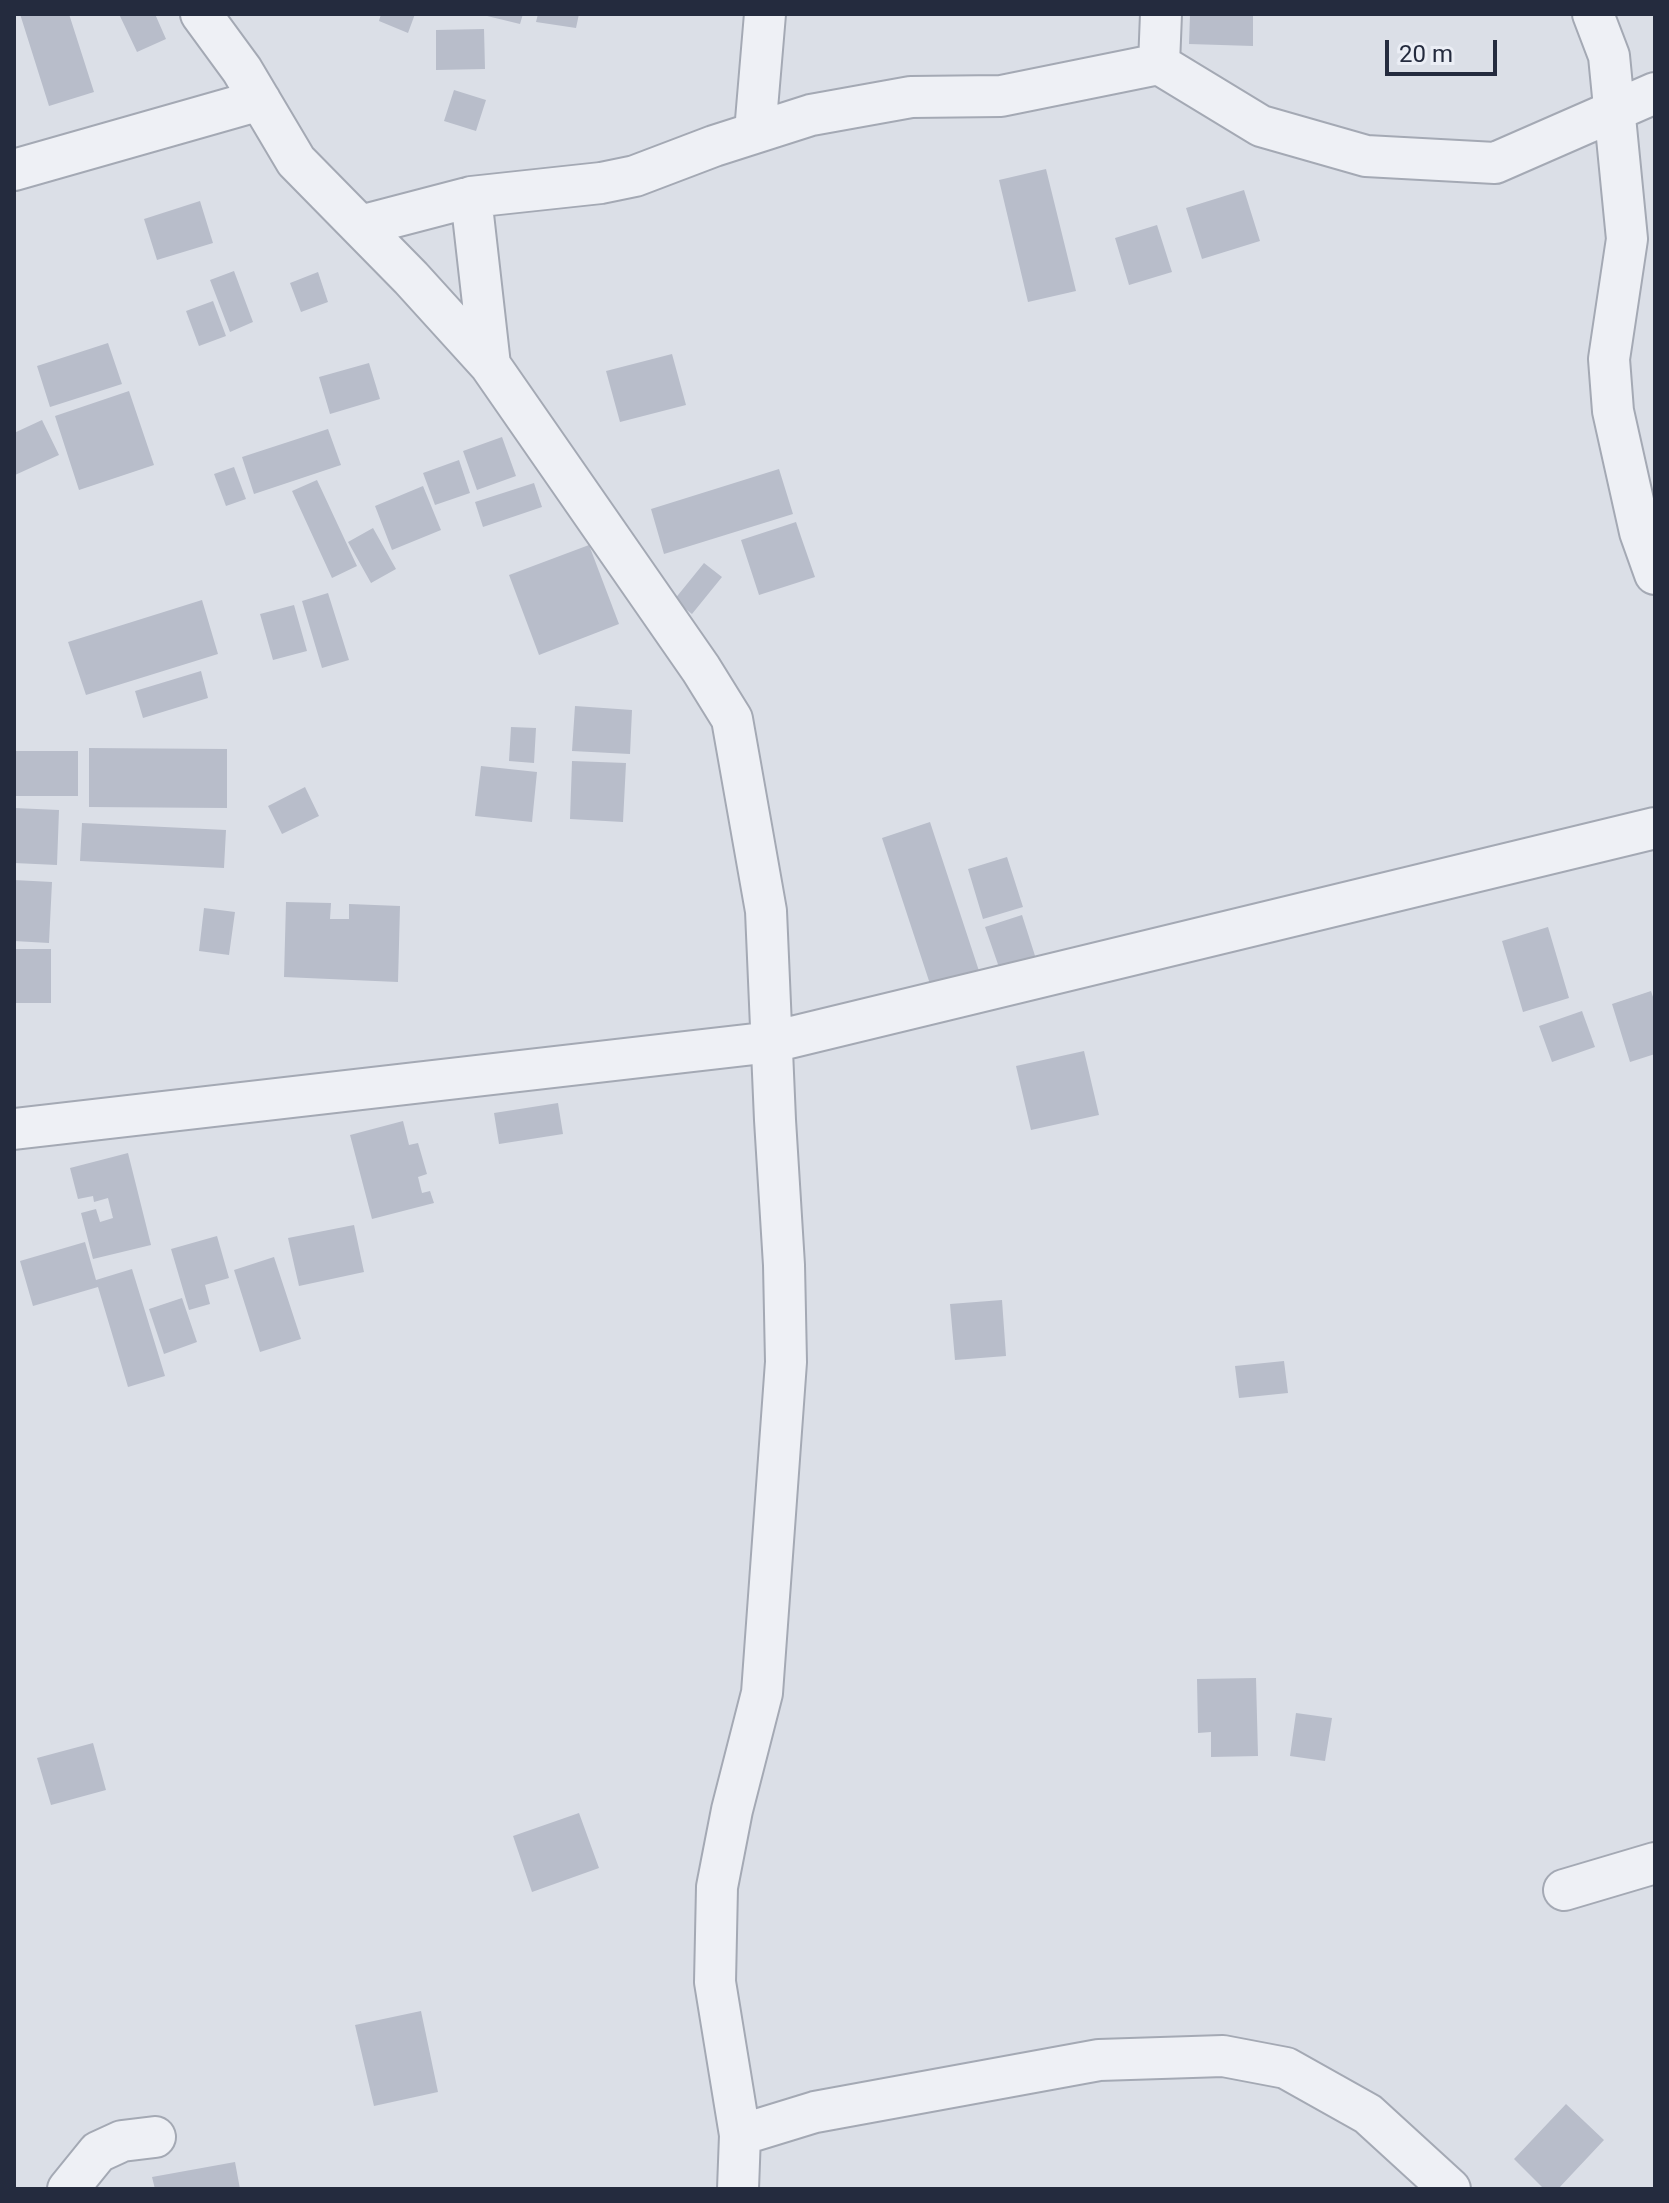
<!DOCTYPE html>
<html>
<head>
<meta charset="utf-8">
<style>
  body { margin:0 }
  #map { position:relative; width:1669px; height:2203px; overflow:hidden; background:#dbdfe7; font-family:Roboto,sans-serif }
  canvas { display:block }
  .frame { position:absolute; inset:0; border:16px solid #242b3e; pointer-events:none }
  .scale { position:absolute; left:1385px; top:40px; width:112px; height:36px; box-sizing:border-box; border:4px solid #242b3e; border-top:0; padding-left:10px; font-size:24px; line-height:28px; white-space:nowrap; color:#242b3e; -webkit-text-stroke:6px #ebeef5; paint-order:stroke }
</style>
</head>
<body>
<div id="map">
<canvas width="1669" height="2203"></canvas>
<div class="frame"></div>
<div class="scale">20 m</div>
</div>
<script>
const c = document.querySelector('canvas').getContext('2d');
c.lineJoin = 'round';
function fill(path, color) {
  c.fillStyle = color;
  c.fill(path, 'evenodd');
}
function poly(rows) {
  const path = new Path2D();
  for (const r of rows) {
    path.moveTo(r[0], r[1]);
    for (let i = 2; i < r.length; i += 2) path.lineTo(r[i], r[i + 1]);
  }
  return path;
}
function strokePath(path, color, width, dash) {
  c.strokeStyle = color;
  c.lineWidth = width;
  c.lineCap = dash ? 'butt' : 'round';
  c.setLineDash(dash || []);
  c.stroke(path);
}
const building = poly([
  [20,14,69,14,94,92,49,106],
  [119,14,155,14,166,39,137,52],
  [381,14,415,14,408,33,379,21],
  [479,14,523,14,520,24],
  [538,14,579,14,576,28,536,22],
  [1190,14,1253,14,1253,46,1189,44],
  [484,29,485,69,436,70,436,30],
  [454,90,486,100,476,131,444,121],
  [1046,169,1076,291,1028,302,999,180],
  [1244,190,1260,241,1202,259,1186,208],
  [200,201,213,243,157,260,144,219],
  [1157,225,1172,272,1129,285,1115,238],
  [234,271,253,322,230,332,210,280],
  [318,272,328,302,301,312,290,283],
  [213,301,226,336,199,346,186,311],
  [108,343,122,384,50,407,37,366],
  [672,354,686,405,620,422,606,371],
  [369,363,380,399,330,414,319,377],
  [129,391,154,465,79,490,55,416],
  [42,420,59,455,15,475,14,433],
  [328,429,341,465,254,494,242,457],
  [502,437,516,476,477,490,463,451],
  [459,460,470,493,435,505,423,473],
  [234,467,246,499,226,506,214,474],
  [779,469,793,514,664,554,651,509],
  [317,480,357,566,332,578,292,491],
  [534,483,542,507,483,527,475,502],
  [423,486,441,530,392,550,375,506],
  [796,522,815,577,759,595,741,540],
  [373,528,396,569,371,583,348,542],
  [589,545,619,624,539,655,509,575],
  [704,563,722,577,692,614,674,600],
  [328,593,349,660,322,668,302,601],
  [202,600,218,654,86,695,68,642],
  [294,605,307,651,273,660,260,614],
  [201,671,208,698,143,718,135,691],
  [575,706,632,710,630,754,572,751],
  [511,727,536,728,534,763,509,761],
  [89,748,227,749,227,808,89,807],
  [14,751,78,751,78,796,14,796],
  [572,761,626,763,623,822,570,819],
  [481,766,537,772,532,822,475,816],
  [305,787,319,816,282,834,268,806],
  [14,808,59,810,57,865,14,863],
  [930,822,979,971,931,987,882,838],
  [82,823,226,830,224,868,80,861],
  [1007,857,1023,907,983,919,968,869],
  [14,880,52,882,49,943,14,941],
  [286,902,331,903,330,919,349,919,349,904,400,906,398,982,284,977],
  [204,908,235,912,229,955,199,951],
  [1022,915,1037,962,1001,973,985,927],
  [1548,927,1569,998,1523,1012,1502,941],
  [14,949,51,949,51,1003,14,1003],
  [1651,991,1655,1003,1655,1054,1630,1062,1612,1004],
  [1582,1011,1595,1047,1552,1062,1539,1026],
  [1084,1051,1099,1115,1031,1130,1016,1066],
  [558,1103,563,1134,499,1144,494,1113],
  [403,1121,409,1145,418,1143,427,1174,418,1177,422,1193,430,1191,434,1203,372,1219,350,1135],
  [128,1153,151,1245,93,1259,81,1213,96,1209,100,1222,113,1218,108,1198,94,1202,93,1196,78,1199,70,1168],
  [354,1225,364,1272,299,1286,288,1238],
  [217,1236,229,1278,205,1285,210,1304,189,1310,171,1249],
  [85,1242,96,1280,132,1269,165,1376,128,1387,98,1287,33,1306,20,1261],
  [274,1257,301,1339,260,1352,234,1270],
  [182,1298,197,1342,164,1354,149,1309],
  [1002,1300,1006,1356,955,1360,950,1304],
  [1284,1361,1288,1393,1239,1398,1235,1366],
  [1256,1678,1258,1756,1211,1757,1211,1732,1198,1733,1197,1679],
  [1296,1713,1332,1718,1325,1761,1290,1756],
  [93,1743,106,1790,51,1805,37,1758],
  [579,1813,599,1868,532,1892,513,1836],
  [421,2011,438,2092,374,2106,355,2025],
  [1566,2104,1604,2140,1558,2189,1544,2189,1514,2159],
  [235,2162,240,2189,155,2189,152,2177]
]);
const minor = poly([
  [201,14,242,70,296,161,411,278,490,365,701,669,732,719,766,911,775,1120,784,1265,786,1362,762,1693,732,1810,717,1887,715,1982,740,2135,738,2189],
  [1593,14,1609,56,1627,239,1609,359,1613,411,1640,532,1655,574],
  [1159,64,1161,14],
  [755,132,765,14],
  [14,170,260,100],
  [471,197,490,365],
  [360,226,471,197,601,183,635,176,714,146,811,115,911,97,1001,96,1159,64,1261,126,1366,156,1495,163,1655,93],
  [14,1129,772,1042,1655,828],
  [1564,1890,1655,1863],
  [740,2135,815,2112,1099,2060,1223,2056,1286,2068,1368,2114,1450,2189],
  [68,2189,98,2152,122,2141,155,2137]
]);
fill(building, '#b8bdca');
strokePath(minor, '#a4a9b4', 44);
strokePath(minor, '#eef0f5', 40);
</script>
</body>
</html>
